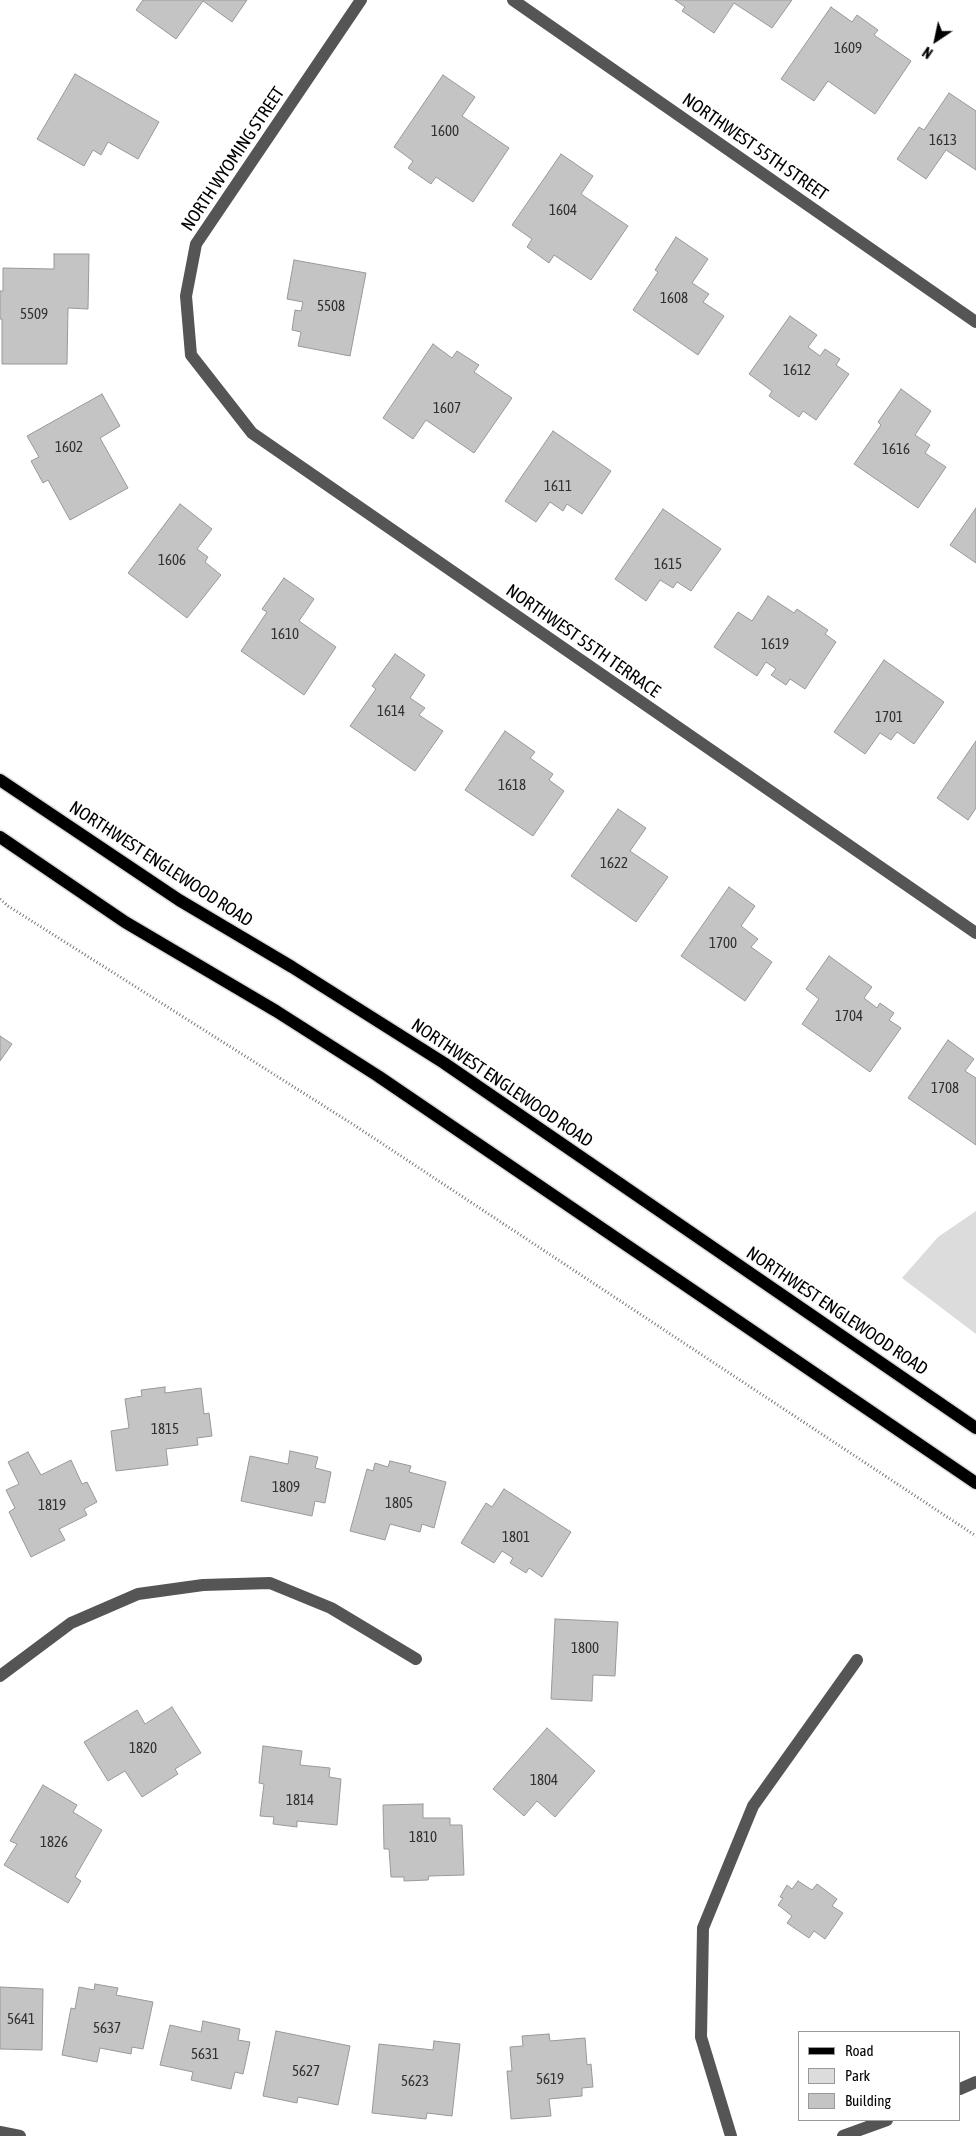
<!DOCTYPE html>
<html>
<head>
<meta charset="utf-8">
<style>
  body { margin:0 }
  #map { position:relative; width:976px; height:2136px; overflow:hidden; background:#fff; font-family:"Asap Condensed",sans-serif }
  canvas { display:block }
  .legend { position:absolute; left:798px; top:2031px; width:162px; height:90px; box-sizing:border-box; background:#fff; border:1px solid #999; margin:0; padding:6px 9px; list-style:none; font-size:15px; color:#000 }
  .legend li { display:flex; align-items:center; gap:10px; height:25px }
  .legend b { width:25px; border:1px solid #999 }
  .north { position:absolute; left:911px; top:15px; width:50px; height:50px; -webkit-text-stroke:4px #fff; paint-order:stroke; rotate:214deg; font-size:14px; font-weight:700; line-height:20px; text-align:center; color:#000 }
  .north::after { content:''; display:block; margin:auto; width:18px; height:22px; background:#000; clip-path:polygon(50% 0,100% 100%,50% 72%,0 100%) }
</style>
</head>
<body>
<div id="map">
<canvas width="976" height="2136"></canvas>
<ul class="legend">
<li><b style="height:6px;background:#000"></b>Road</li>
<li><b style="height:14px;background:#dcdcdc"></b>Park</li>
<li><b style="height:14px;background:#c4c4c4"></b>Building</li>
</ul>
<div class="north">N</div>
</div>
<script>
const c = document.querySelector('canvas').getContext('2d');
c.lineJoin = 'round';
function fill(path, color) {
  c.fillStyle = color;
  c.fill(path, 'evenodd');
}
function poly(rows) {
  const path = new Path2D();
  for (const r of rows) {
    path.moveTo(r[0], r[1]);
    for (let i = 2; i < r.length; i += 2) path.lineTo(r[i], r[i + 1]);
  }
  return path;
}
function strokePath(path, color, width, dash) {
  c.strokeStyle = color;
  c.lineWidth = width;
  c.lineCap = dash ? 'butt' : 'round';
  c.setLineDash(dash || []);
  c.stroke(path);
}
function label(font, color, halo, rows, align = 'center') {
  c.font = font + ' "Asap Condensed",sans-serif';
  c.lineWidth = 5;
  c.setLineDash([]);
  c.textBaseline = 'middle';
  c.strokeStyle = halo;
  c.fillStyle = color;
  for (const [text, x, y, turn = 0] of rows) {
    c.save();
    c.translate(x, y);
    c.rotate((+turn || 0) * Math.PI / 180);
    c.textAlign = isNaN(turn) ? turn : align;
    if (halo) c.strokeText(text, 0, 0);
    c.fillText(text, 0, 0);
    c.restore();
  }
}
const green = poly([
  [976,1211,976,1334,902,1278,938,1237]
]);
const building = poly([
  [143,0,247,0,232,22,203,1,176,39,136,10,143,0],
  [675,0,792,0,772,28,734,3,714,33,682,11,685,7,675,0],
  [831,7,852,22,857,15,878,30,874,35,911,61,875,114,828,81,814,101,781,79,831,7],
  [75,74,159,122,138,159,108,142,101,155,93,150,84,166,37,139,75,74],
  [443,75,475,97,462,116,509,148,473,202,436,177,431,184,408,168,413,161,394,147,443,75],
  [949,93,976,111,976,170,946,150,926,179,897,159,919,127,924,130,949,93],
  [561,154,593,176,581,194,628,226,591,280,554,255,549,263,527,247,532,239,512,225,561,154],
  [676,237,708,259,692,283,709,294,703,302,724,316,698,355,633,310,658,272,655,270,676,237],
  [54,254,89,254,88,309,68,308,67,364,2,364,2,319,0,319,0,291,3,291,3,268,54,269,54,254],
  [294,260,366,273,350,356,298,346,301,332,292,330,295,310,301,311,303,302,287,299,294,260],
  [790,316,817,335,808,347,820,356,825,349,840,359,836,365,849,374,816,420,803,411,799,417,769,396,772,391,749,374,790,316],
  [433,344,452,358,457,351,479,365,474,372,512,398,474,453,426,420,413,439,383,418,433,344],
  [901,389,931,411,915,435,930,445,925,453,946,467,918,508,854,464,881,425,878,422,901,389],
  [102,394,120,426,100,438,128,488,70,520,48,480,43,483,31,461,39,457,27,436,102,394],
  [553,431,611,471,582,514,567,504,563,511,550,502,536,522,505,501,553,431],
  [180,504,212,529,197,549,208,557,205,562,221,575,187,618,128,573,180,504],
  [976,508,976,563,950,545,976,508],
  [663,509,721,549,691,591,677,582,673,588,660,580,646,601,615,579,663,509],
  [284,578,314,599,299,621,336,647,304,695,241,651,267,612,262,609,284,578],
  [768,596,794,613,797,609,828,630,825,634,836,642,805,689,790,679,786,685,771,675,776,669,766,662,757,676,714,647,738,612,752,621,768,596],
  [395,654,425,675,410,698,425,708,419,715,443,731,415,771,350,726,376,689,372,686,395,654],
  [884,660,944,702,914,744,897,732,891,740,880,733,865,754,834,732,884,660],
  [505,731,535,752,530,758,553,774,549,780,564,791,533,836,465,790,505,731],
  [976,741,976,808,968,820,937,798,976,741],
  [618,809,646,828,630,851,668,877,636,922,571,876,618,809],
  [729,887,755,906,741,926,758,939,751,947,772,962,745,1001,681,956,729,887],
  [829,956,872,987,864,998,877,1008,880,1003,894,1013,889,1020,901,1028,870,1072,802,1024,819,999,806,989,829,956],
  [0,1036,12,1044,0,1061,0,1036],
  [948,1040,974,1059,965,1071,976,1078,976,1145,908,1098,948,1040],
  [165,1387,165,1393,201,1388,204,1414,209,1413,212,1436,197,1438,198,1445,166,1449,168,1465,116,1471,111,1431,129,1428,125,1399,142,1396,141,1390,165,1387],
  [290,1451,318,1457,315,1468,331,1472,325,1503,315,1501,312,1516,241,1501,250,1456,288,1464,290,1451],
  [28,1452,41,1475,71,1460,82,1484,87,1482,97,1502,84,1509,87,1515,59,1529,65,1540,31,1557,9,1512,15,1508,6,1490,19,1484,8,1462,28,1452],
  [390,1461,411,1466,409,1472,446,1482,434,1528,422,1524,420,1532,390,1524,385,1540,350,1531,367,1469,373,1471,375,1463,388,1467,390,1461],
  [504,1489,571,1532,542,1577,529,1568,526,1573,510,1563,513,1558,502,1551,494,1563,461,1543,486,1503,492,1507,504,1489],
  [555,1619,618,1622,615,1676,593,1675,592,1701,551,1699,555,1619],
  [172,1707,201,1753,175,1769,178,1774,142,1797,125,1771,108,1781,84,1742,137,1710,145,1724,172,1707],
  [547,1728,595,1771,555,1817,537,1801,524,1816,493,1789,547,1728],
  [263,1746,302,1751,300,1765,330,1768,329,1777,341,1779,337,1825,297,1821,297,1827,273,1824,274,1817,260,1816,264,1784,259,1783,263,1746],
  [43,1785,77,1805,73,1812,102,1830,75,1877,81,1881,68,1903,4,1865,17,1844,10,1841,43,1785],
  [423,1804,423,1818,450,1818,450,1825,462,1825,464,1875,429,1876,428,1880,404,1881,404,1877,391,1877,389,1849,384,1849,383,1805,423,1804],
  [798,1881,812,1890,817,1884,837,1899,832,1906,843,1913,825,1939,814,1931,809,1938,787,1923,792,1916,778,1905,783,1898,780,1897,787,1885,792,1889,798,1881],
  [95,1984,118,1988,116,1995,153,2002,143,2049,132,2047,131,2054,100,2048,97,2062,62,2055,71,2008,75,2009,79,1987,94,1990,95,1984],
  [0,1987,43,1989,42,2050,0,2049,0,1987],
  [203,2021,240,2029,238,2040,250,2042,243,2074,235,2072,231,2089,191,2080,193,2072,160,2065,170,2025,201,2032,203,2021],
  [276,2031,350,2046,338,2105,298,2097,297,2103,263,2096,276,2031],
  [549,2034,550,2041,585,2038,587,2065,591,2064,593,2087,582,2088,582,2096,549,2099,551,2116,511,2119,507,2071,512,2071,510,2047,523,2046,522,2036,549,2034],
  [434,2041,460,2044,452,2116,427,2113,426,2119,372,2113,379,2044,433,2050,434,2041]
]);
const path = poly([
  [0,899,8,906,354,1125,976,1536]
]);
const minor = poly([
  [361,0,196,244,186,296,191,355,252,433,976,933],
  [513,0,976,322],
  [0,1676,71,1623,138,1594,203,1585,270,1583,331,1608,416,1659],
  [960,2089,976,2082],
  [0,2132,20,2136],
  [731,2136,701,2037,703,1928,753,1806,857,1660],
  [843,2136,887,2120]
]);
const major = poly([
  [0,780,179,900,292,967,444,1063,976,1428],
  [0,837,125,922,276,1011,378,1076,976,1483]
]);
const numberNames = [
  ["1609",848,48],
  ["1600",445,131],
  ["1613",943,140],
  ["1604",563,210],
  ["1608",674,298],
  ["5508",331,306],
  ["5509",34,314],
  ["1612",797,370],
  ["1607",447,408],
  ["1602",69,447],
  ["1616",896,449],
  ["1611",558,486],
  ["1606",172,560],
  ["1615",668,564],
  ["1610",285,634],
  ["1619",775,644],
  ["1614",391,711],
  ["1701",889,717],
  ["1618",512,785],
  ["1622",614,863],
  ["1700",723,943],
  ["1704",849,1016],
  ["1708",945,1088],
  ["1815",165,1429],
  ["1809",286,1487],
  ["1805",399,1503],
  ["1819",52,1505],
  ["1801",516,1537],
  ["1800",585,1648],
  ["1820",143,1748],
  ["1804",544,1780],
  ["1814",300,1800],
  ["1810",423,1837],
  ["1826",54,1842],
  ["5641",21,2019],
  ["5637",107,2028],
  ["5631",205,2054],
  ["5627",306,2071],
  ["5619",550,2079],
  ["5623",415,2081]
];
const streetNames = [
  ["NORTHWEST 55TH STREET",755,147,35],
  ["NORTH WYOMING STREET",233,159,-56],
  ["NORTHWEST 55TH TERRACE",583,641,35],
  ["NORTHWEST ENGLEWOOD ROAD",161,864,33],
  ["NORTHWEST ENGLEWOOD ROAD",502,1083,34],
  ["NORTHWEST ENGLEWOOD ROAD",837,1311,34]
];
fill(green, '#dcdcdc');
fill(building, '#c4c4c4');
strokePath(building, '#999', 1);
strokePath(major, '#dbdbdb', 15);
strokePath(path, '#777', 3, [1, 2.5]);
strokePath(minor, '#555', 12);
strokePath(major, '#000', 12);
label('15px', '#313131', null, numberNames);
label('18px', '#000', '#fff', streetNames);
</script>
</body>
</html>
